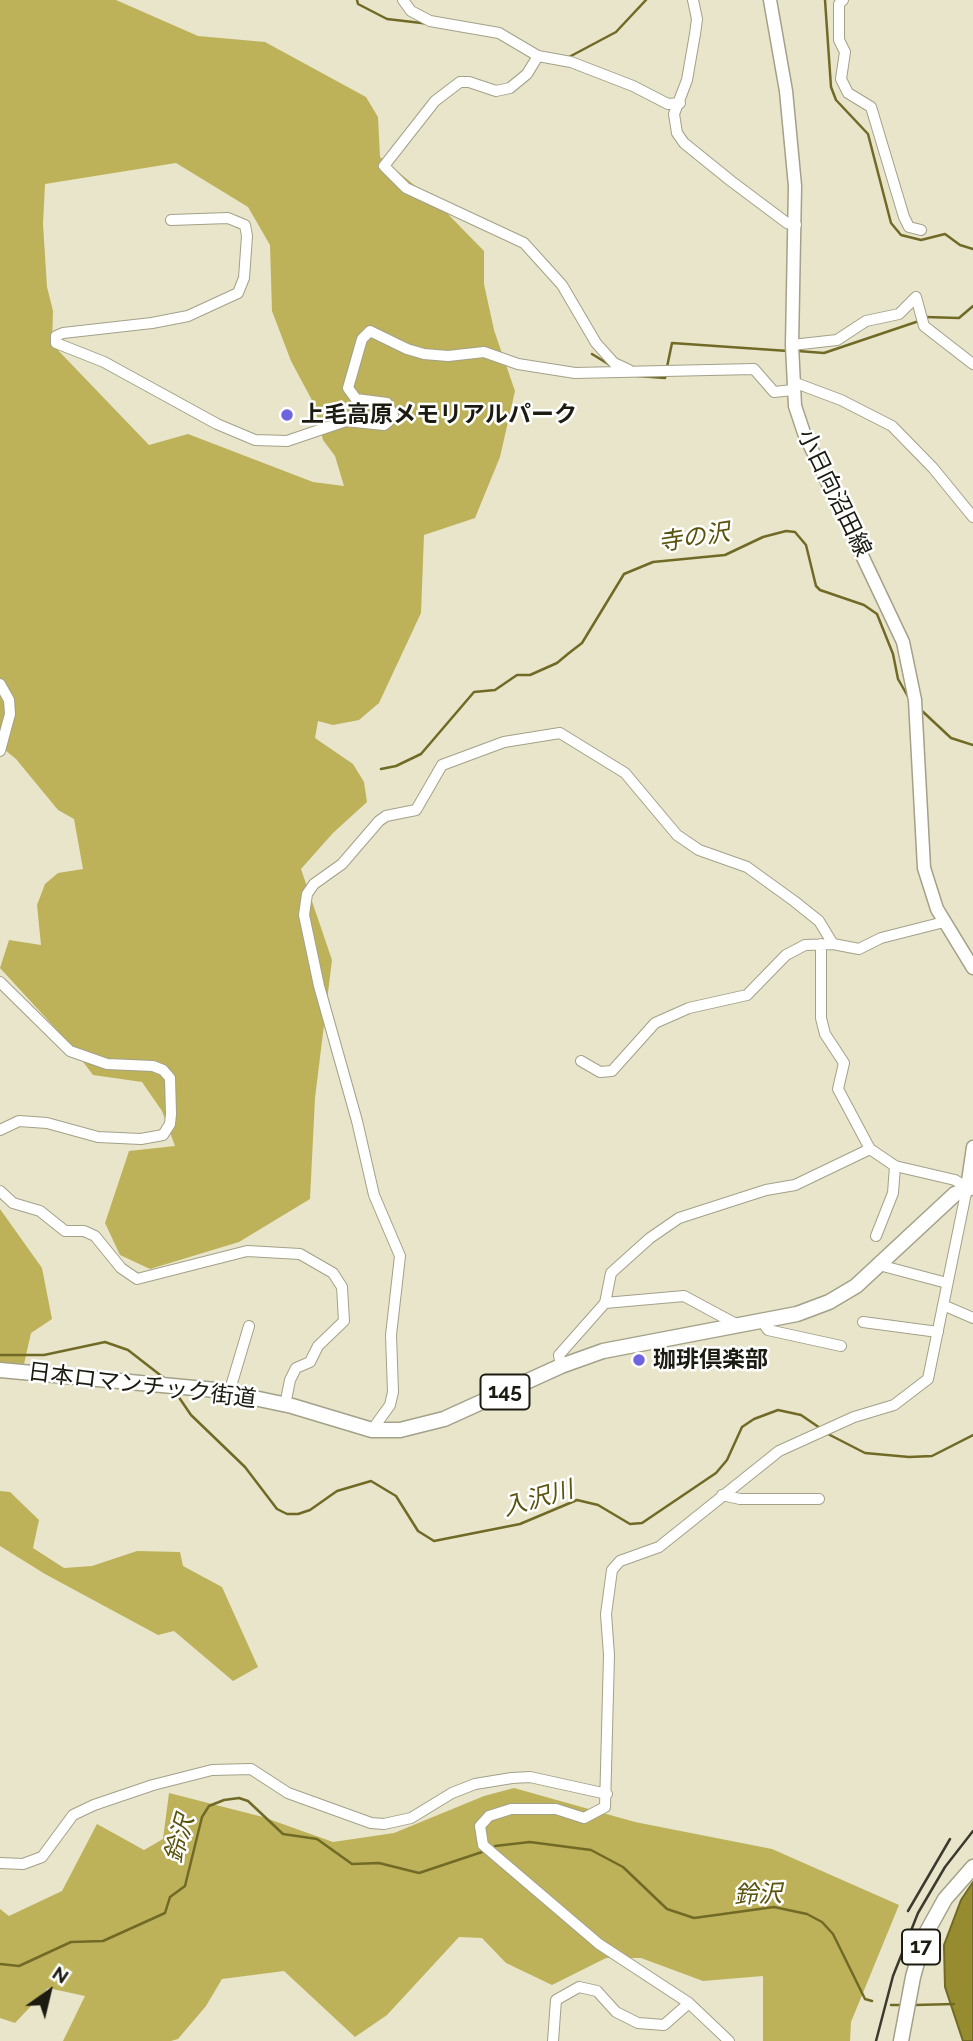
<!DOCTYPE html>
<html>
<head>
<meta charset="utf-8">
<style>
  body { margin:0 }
  #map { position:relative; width:973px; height:2041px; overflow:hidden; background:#e8e5cb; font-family:Raleway,sans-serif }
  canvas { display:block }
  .north { position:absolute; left:14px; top:1957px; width:70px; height:70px; -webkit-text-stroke:5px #fff; paint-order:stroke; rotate:34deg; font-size:19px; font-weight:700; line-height:28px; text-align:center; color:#1c1b11 }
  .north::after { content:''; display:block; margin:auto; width:24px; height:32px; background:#1c1b11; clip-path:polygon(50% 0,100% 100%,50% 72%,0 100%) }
</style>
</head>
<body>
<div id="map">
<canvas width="973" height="2041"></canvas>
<div class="north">N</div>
</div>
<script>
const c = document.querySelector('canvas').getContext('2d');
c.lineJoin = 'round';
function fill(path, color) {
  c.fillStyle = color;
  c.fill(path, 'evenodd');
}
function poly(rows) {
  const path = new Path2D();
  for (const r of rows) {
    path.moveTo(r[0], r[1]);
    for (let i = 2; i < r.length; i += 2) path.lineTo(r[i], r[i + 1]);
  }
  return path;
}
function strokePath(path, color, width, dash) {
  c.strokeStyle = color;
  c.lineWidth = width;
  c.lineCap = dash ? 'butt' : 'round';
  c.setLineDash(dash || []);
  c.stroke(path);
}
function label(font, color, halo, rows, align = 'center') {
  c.font = font + ' Raleway,"Noto Sans JP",sans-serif';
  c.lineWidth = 5;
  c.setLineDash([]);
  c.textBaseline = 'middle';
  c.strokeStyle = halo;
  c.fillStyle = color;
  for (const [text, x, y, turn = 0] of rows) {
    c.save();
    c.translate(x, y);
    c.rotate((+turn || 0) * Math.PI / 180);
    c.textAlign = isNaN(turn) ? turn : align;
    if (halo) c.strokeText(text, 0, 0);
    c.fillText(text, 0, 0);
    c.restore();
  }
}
const forest = poly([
  [0,0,116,0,198,36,265,42,366,97,378,117,380,157,441,207,484,251,484,284,494,330,515,391,500,457,475,518,424,535,421,613,379,703,359,720,333,725,318,721,315,738,353,764,364,782,367,802,333,833,301,869,332,960,315,1098,310,1199,239,1242,150,1269,120,1255,105,1223,129,1151,175,1146,162,1111,142,1082,93,1075,68,1042,0,968,9,940,41,945,37,905,45,884,58,873,83,869,74,819,58,810,16,759,0,746],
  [176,163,248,207,270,245,272,311,291,361,314,404,323,440,335,456,344,486,313,482,188,434,149,445,52,344,53,311,47,287,43,224,45,184],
  [0,1209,42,1268,52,1319,31,1333,24,1364,0,1362],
  [0,1491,10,1492,39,1520,33,1548,64,1568,92,1566,137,1551,180,1552,183,1566,222,1587,258,1667,233,1681,174,1631,158,1635,45,1574,0,1546],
  [514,1788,635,1822,772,1849,899,1905,851,2022,850,2041,763,2041,763,1976,703,1981,641,1958,606,1958,552,1985,506,1963,482,1938,459,1937,387,2015,355,2037,284,1971,222,1979,206,2006,178,2039,171,2041,63,2041,85,1996,48,1988,15,2023,0,2018,0,1909,9,1916,62,1891,97,1824,144,1850,163,1839,169,1793,263,1817,333,1842,394,1833,484,1796]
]);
const water = poly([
  [973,1882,973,2041,963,2041,945,1987,944,1945,961,1900,973,1882]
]);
const stream = poly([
  [357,0,358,4,387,19,430,24],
  [825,0,831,87,836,100,868,134,891,223,901,235,921,240,945,234,960,245,973,249],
  [569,57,616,32,646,0],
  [925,317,959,318,973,306],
  [798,351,824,353,919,321],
  [592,354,613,367],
  [667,367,672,343,788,351],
  [624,375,665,378,666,373],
  [920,709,951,738,973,745],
  [381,769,396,766,421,754,474,692,495,690,517,675,530,675,557,663,569,653,582,643,624,574,653,562,725,555,763,537,786,531,795,532,806,545,816,586,820,590,864,605,877,614,893,654,898,679,910,700],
  [0,1355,44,1355,105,1342,128,1350,164,1378],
  [176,1393,191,1415,245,1467,277,1509,287,1514,298,1514,310,1510,337,1491,371,1481,396,1496,418,1531,434,1541,520,1524,577,1500,598,1505,630,1524,642,1523,716,1473,727,1460,742,1427,754,1419,778,1410,801,1415,820,1428],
  [828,1434,865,1453,909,1457,932,1456,973,1435],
  [495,1846,530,1842,591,1850,623,1867,667,1909,694,1918,774,1907,807,1914,822,1922,833,1934,865,1999,872,2001],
  [0,1964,19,1966,71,1942,103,1941,165,1913,170,1897,185,1886,202,1817,209,1806,224,1800,239,1798,248,1801,283,1834,317,1839,352,1864,379,1863,419,1873,482,1852],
  [891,2005,900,2005],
  [915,2005,954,2004]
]);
const minor = poly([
  [403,0,411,11,430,21,499,33,538,56,571,62,633,86,668,104,680,103],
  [693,0,697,19,695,34,687,80,674,114,677,133,684,143,731,181,787,223,796,225],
  [843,0,839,4,839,40,845,52,841,79,848,93,871,107,904,217,909,227,921,230],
  [538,56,527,74,510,88,496,91,469,82,460,82,435,101,384,166,406,188,524,243,562,285,596,343,614,363,629,370],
  [171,220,228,218,245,225,247,236,244,278,238,293,188,316,152,323,63,333,56,336,56,343,104,362,217,424,255,440,287,441,346,421,384,425,389,421,393,415,387,403,356,399,348,388,362,339,370,331,407,349,424,354,448,356,484,352,518,364,575,373,754,369,774,392,793,390],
  [916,297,924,326,973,364],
  [792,345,837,340,866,321,899,314,916,297],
  [793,382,841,400,892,426,933,468,973,517],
  [0,684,9,700,10,714,0,751],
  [821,944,821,1018,825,1034,844,1063,838,1089,870,1149],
  [0,982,70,1051,107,1064,153,1066,163,1070,170,1078,171,1114,170,1124,163,1135,141,1139,98,1137,47,1123,19,1121,0,1130],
  [581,1061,600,1072,612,1071,655,1023,689,1008,747,995,786,955,805,945,833,944,859,949,881,938,944,922],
  [0,1191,13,1203,40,1211,65,1231,84,1231,95,1236,121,1268,137,1279,247,1251,300,1254,333,1273,342,1287,344,1321,318,1346,310,1362,296,1368,290,1380,285,1405],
  [876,1236,893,1193,895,1166],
  [879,1265,947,1283],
  [605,1303,684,1296,736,1324],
  [943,1305,973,1318],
  [761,1320,768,1330,841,1346],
  [863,1322,938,1332],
  [561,1366,559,1355,605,1303,611,1273,650,1238,679,1218,766,1190,795,1185,870,1149,895,1166,955,1180,967,1188,928,1379,894,1405,854,1417,779,1451,659,1547,620,1561,612,1570,606,1614,609,1655,605,1807,584,1818,556,1809,511,1809,489,1816,480,1826,483,1845,599,1944,689,2003,729,2041],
  [229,1393,249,1326],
  [372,1430,390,1405,393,1392,391,1335,400,1256,374,1195,357,1121,319,986,304,915,307,894,314,884,342,864,379,821,386,816,416,810,442,765,504,742,560,733,625,773,677,835,699,850,747,867,794,901,819,921,833,944],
  [722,1495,740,1499,819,1499],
  [0,1863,23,1864,42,1857,73,1815,94,1805,153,1785,212,1770,251,1769,288,1793,371,1823,384,1824,411,1818,452,1793,475,1784,512,1778,530,1777,607,1794],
  [553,2041,556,2000,579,1987,597,1991,616,2012,638,2023,664,2025,689,2003]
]);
const major = poly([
  [770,0,786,91,795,186,792,345,795,406,804,433,903,642,915,700,924,868,937,909,973,968],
  [967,1188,973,1147]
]);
const highway = poly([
  [0,1370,216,1390,292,1406,372,1430,400,1430,444,1419,561,1366,603,1351,797,1314,829,1302,856,1286,955,1194,973,1187],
  [901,2041,913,1977,924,1937,945,1899,973,1867]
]);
const rail = poly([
  [908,1911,950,1839],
  [876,2041,893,1976,918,1913,945,1867,973,1831]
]);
const markers = [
  [287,415,7,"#6e64df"],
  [639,1360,7,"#6e64df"]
];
const shields = [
  [505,1392,49],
  [921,1947,38]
];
const shieldNames = [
  ["145",505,1392],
  ["17",921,1947]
];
const poiNames = [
  ["上毛高原メモリアルパーク",301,415],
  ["珈琲倶楽部",653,1360]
];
const streetNames = [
  ["小日向沼田線",834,493,64],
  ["日本ロマンチック街道",142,1386,7]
];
const waterNames = [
  ["寺の沢",694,538,-9],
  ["入沢川",538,1499,-16],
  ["鈴沢",180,1839,-74],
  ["鈴沢",758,1895,-2]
];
fill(forest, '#bdb259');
fill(water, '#968c2f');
strokePath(water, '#716a26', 2);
strokePath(stream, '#716a26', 2.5);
strokePath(minor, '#a3a188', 12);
strokePath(major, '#a3a188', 15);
strokePath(highway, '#a3a188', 17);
strokePath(minor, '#fff', 10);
strokePath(major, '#fff', 12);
strokePath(highway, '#fff', 14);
strokePath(rail, '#3c3a2e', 2.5);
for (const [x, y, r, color] of markers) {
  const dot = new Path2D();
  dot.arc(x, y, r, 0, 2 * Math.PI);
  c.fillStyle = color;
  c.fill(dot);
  strokePath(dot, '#fff', 2.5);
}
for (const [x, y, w] of shields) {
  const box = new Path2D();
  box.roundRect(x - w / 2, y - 17.5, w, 35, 5);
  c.fillStyle = '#fff';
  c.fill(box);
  strokePath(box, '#1c1b11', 2);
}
label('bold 21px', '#1c1b11', null, shieldNames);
label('bold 23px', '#1c1b11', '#fff', poiNames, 'left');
label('23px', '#1c1b11', '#fff', streetNames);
label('italic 24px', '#5a530d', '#fff', waterNames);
</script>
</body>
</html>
